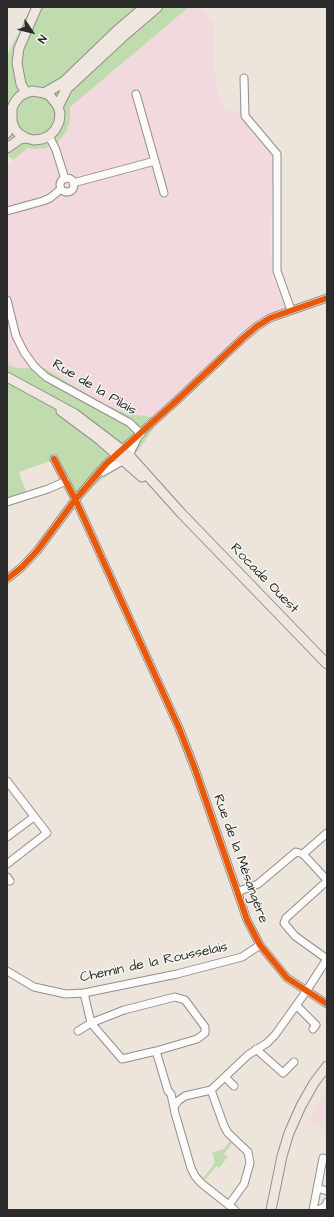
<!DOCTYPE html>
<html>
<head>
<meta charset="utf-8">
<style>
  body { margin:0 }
  #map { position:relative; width:334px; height:1217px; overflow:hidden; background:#ede5dc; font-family:"Architects Daughter",sans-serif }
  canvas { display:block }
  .frame { position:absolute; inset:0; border:8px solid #2b2b2b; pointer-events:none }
  .north { position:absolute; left:12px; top:12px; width:40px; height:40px; -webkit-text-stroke:3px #f6f6f2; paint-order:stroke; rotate:125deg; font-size:11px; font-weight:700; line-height:16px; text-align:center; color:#2b2b2b }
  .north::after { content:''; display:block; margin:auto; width:14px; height:18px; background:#2b2b2b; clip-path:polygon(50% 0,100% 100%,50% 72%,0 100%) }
</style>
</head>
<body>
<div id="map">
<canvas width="334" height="1217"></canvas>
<div class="frame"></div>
<div class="north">N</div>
</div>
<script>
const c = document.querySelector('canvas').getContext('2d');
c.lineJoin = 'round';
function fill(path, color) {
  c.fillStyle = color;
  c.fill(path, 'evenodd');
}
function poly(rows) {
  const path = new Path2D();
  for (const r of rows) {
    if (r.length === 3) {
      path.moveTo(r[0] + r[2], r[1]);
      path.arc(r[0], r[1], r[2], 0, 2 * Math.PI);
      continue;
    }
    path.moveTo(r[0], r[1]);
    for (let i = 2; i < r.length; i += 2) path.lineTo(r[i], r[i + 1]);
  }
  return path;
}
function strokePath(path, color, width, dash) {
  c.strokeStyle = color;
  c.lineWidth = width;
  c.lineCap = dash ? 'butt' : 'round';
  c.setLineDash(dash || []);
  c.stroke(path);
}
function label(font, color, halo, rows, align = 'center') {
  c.font = font + ' "Architects Daughter",sans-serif';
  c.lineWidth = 3;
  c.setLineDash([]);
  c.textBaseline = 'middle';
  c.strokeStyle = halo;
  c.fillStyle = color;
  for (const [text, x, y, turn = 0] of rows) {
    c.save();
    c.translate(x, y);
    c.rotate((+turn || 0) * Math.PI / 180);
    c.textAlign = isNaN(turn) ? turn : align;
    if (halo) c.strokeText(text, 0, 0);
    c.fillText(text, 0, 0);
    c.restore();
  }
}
const built = poly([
  [189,7,201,7,213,24,213,65,220,101,227,111,242,111,245,120,251,132,267,147,274,159,270,234,272,276,285,308,255,323,157,414,152,417,138,416,127,414,102,403,44,368,16,368,7,364,7,166,13,160,28,148,35,149,70,120,69,107],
  [327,1090,327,1131,309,1122,318,1103]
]);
const green = poly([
  [31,7,189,7,70,107,70,120,66,132,58,142,45,148,35,149,28,148,13,160,7,155,7,56],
  [7,364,16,368,44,368,102,403,127,414,152,417,158,422,138,451,81,496,63,480,53,460,19,472,27,494,7,499],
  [230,1141,232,1143,224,1154,228,1157,219,1168,216,1166,205,1180,203,1178,215,1163,212,1153,224,1149]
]);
const minor = poly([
  [244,78,245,116,277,154,277,271,291,310],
  [136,94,164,193],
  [49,136,56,150,65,179],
  [67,185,7],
  [73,183,155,161],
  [7,211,43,201,50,198,61,189],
  [7,300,16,336,24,352,34,366,46,377,130,423,141,434],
  [54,459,77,503,179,728,195,769,247,920,260,945,287,978,327,1004],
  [103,472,124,460,129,455,138,437],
  [7,502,48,489,66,481],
  [7,579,22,567,37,551,75,500,106,464,174,403,242,339,256,327,270,318,327,298],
  [7,781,47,833,7,864],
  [7,837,34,817],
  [303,854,327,833],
  [7,877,10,881],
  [327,881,286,918,284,923,295,936,327,959],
  [237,892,258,884,296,852,303,854,327,880],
  [7,971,34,987,66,994,84,993,177,974,242,957,260,945],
  [84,993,91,1023,122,1059,156,1051,168,1091,171,1094,175,1113,191,1168,195,1176,201,1183,235,1210],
  [297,1006,316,1025,313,1029],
  [78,1031,91,1023,124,1010,175,997,185,1000,205,1027,205,1033,197,1039,156,1051],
  [256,1049,283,1073,294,1062],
  [225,1077,234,1086],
  [211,1090,224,1126,228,1133,248,1152,250,1163,244,1184,229,1205],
  [174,1107,178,1101,185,1096,211,1090,248,1055,267,1043,275,1035,305,993,327,959],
  [317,1188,327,1191],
  [313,1210,323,1158],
  [318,1210,326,1206,327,1202]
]);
const major = poly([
  [26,93,21,84,17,63,19,48,37,7],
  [7,133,12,122],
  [7,148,20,139,26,138,34,140,42,139,49,136,55,130,59,122,60,114,58,106,50,96,45,93,32,91,26,93,20,96,15,102,12,108,12,122,15,129,19,134,26,138],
  [7,377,75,414,129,455,181,513,327,664],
  [61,411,100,440,142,477],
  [271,1210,282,1156,289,1133,301,1106,314,1083,327,1066]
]);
const highway = poly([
  [45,93,64,82,117,31,145,7],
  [58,106,67,88,122,37,157,7]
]);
const cycleway = poly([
  [54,459,77,503,179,728,195,769,247,920,260,945,287,978,327,1004],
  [7,579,22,567,37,551,75,500,106,464,174,403,242,339,256,327,270,318,327,298]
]);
const streetNames = [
  ["Rue de la Pilais",94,388,31],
  ["Rocade Ouest",264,579,46],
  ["Rue de la Mésangère",240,859,70],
  ["Chemin de la Rousselais",154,963,-12]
];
fill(built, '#f1d9dd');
fill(green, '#c0dcae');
strokePath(minor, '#928e8a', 9);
strokePath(major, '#928e8a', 11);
strokePath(highway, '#928e8a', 12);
strokePath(minor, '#fcfbfa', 7);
strokePath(major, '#efe6df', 9);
strokePath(highway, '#efe6df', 10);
strokePath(cycleway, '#e8590c', 6);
label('14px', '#2b2b2b', '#f6f6f2', streetNames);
</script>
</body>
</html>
